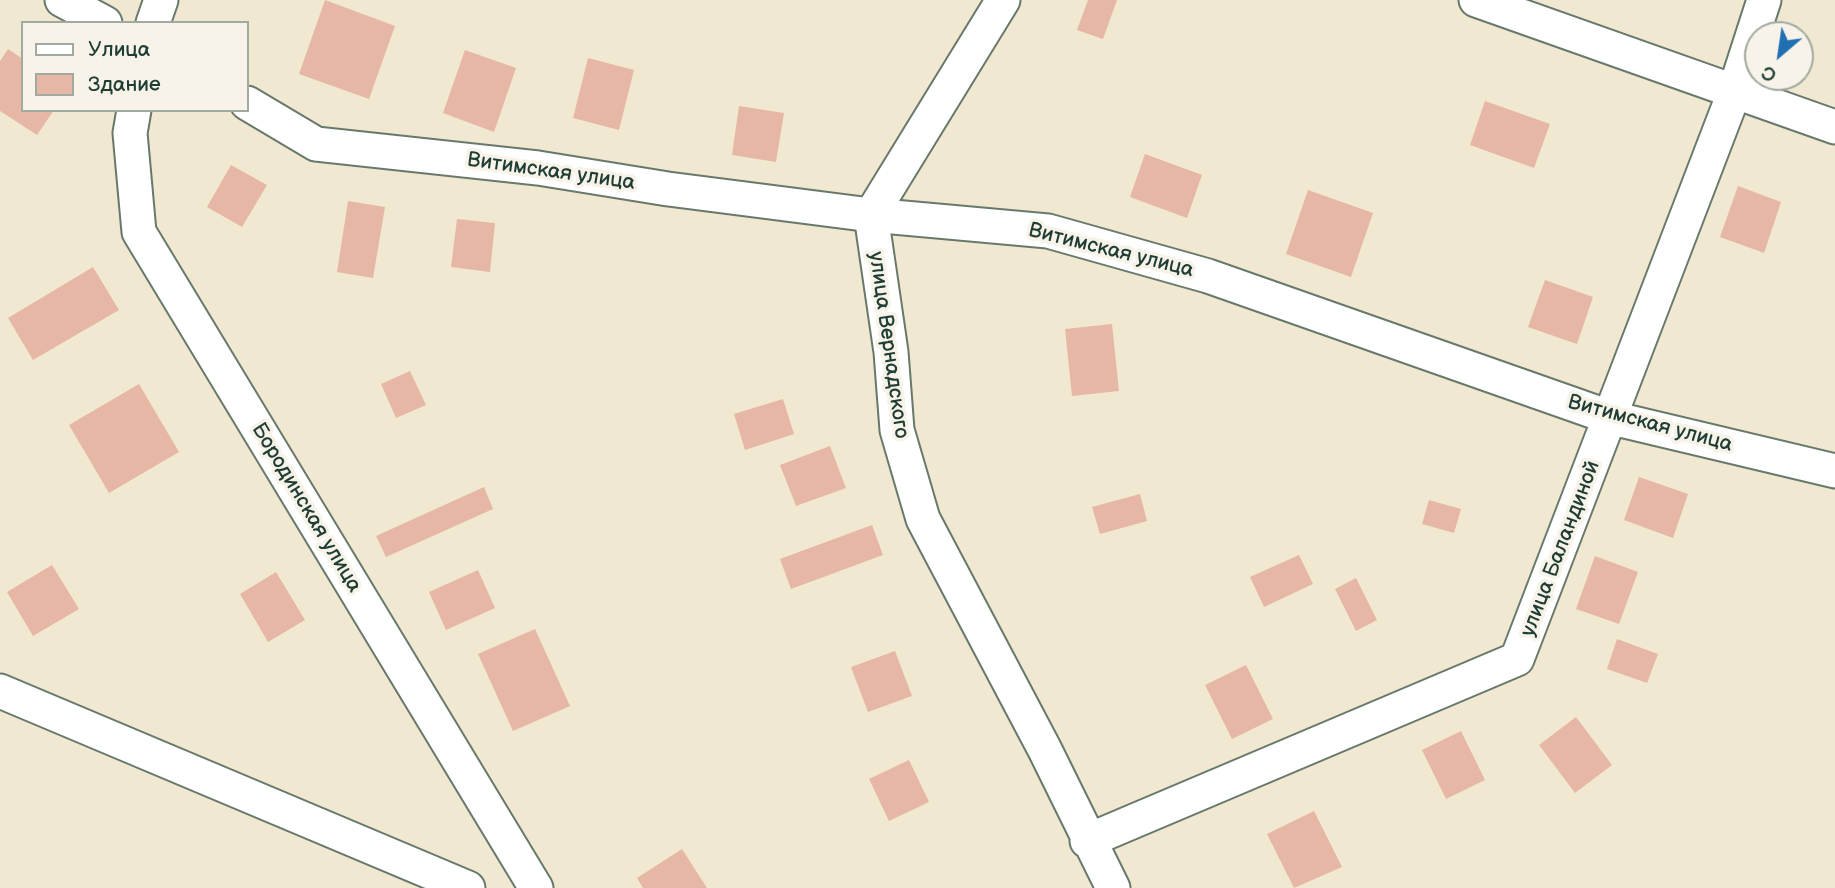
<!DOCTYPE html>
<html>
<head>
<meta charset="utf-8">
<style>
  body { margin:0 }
  #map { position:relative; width:1835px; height:888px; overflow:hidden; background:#f0e8d0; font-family:"Balsamiq Sans",sans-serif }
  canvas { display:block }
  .legend { position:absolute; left:21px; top:21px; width:228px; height:91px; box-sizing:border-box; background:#f7f3e8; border:2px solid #a1aaa0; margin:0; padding:9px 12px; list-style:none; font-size:21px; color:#1f3d34 }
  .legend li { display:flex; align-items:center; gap:14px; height:35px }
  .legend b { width:35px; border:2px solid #a1aaa0 }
  .north { position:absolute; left:1744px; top:21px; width:70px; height:70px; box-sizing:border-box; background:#f7f3e8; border:2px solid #a1aaa0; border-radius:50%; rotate:209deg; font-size:19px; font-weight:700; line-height:28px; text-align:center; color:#1f3d34 }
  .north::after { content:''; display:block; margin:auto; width:24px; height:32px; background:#1f6fb2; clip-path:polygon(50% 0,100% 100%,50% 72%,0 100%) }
</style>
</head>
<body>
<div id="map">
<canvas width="1835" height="888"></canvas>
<ul class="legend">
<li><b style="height:9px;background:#fff"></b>Улица</li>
<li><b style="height:19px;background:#e7b7a5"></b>Здание</li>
</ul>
<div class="north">С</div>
</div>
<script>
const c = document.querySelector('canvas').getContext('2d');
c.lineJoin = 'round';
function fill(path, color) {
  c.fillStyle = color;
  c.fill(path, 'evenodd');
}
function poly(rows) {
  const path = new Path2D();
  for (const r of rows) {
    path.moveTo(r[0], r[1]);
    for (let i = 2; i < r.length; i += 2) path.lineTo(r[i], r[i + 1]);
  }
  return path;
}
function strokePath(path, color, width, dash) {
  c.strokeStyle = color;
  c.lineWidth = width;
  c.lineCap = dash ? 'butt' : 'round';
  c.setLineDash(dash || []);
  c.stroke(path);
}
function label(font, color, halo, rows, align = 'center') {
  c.font = font + ' "Balsamiq Sans",sans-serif';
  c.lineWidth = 7;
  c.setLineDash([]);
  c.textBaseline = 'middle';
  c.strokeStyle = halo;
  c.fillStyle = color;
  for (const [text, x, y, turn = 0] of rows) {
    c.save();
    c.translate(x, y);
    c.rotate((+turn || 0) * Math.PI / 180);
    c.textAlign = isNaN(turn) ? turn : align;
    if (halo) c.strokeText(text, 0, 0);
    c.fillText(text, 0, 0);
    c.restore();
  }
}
const building = poly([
  [325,0,395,26,369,99,299,74],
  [1088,0,1117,0,1103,39,1077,30],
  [8,49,23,59,23,110,54,110,37,135,0,111,0,61],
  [465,50,516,68,494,132,443,113],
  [588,58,634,70,619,130,573,118],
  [1485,101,1550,124,1534,168,1470,145],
  [739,106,784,113,776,162,732,155],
  [1145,154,1202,175,1187,218,1130,197],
  [231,165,267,185,242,227,207,207],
  [1738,186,1781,202,1764,253,1720,237],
  [1308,190,1373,213,1351,277,1286,254],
  [348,201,385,207,373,278,337,272],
  [457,219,495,223,490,272,451,267],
  [93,267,119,310,33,360,8,318],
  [1545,280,1593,297,1577,344,1528,327],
  [1112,324,1119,391,1072,396,1065,329],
  [410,371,426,405,396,418,381,384],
  [139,384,179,452,109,493,69,425],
  [783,399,794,434,745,450,734,414],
  [830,446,846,488,796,506,780,465],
  [1639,477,1688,494,1673,538,1624,520],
  [484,487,493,509,386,557,376,536],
  [1140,494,1147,521,1100,534,1092,507],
  [1429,500,1461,509,1454,533,1422,524],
  [872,525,883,555,791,589,780,559],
  [1299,555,1313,584,1264,607,1250,577],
  [1595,556,1638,572,1619,624,1576,609],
  [52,565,79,609,33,636,7,592],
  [478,570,495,608,446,630,429,592],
  [276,572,305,620,268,642,240,594],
  [1356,578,1377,620,1356,631,1335,589],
  [535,629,570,706,513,731,478,654],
  [1617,639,1658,654,1647,683,1607,669],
  [895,651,912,696,868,712,851,667],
  [1246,665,1273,719,1232,739,1205,685],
  [1576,717,1612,765,1575,793,1539,745],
  [1461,731,1485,780,1446,799,1422,750],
  [909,760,929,802,889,821,869,779],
  [1314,811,1342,867,1294,888,1267,834],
  [682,849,707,888,643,888,637,878]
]);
const street = poly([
  [62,0,105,23],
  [1003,0,871,215,891,352,897,430,923,519,1045,750,1113,888],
  [1476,0,1835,127],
  [153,23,161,0],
  [247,103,316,144,538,168,668,189,871,215,1048,231,1208,276,1612,418,1835,471],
  [134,110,130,133,139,232,536,888],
  [0,691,468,888],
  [1087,841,1517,659,1734,93,1764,0]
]);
const streetNames = [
  ["Витимская улица",551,172,8],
  ["Витимская улица",1111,251,14],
  ["улица Вернадского",888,345,82],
  ["Витимская улица",1650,424,15],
  ["Бородинская улица",306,508,59],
  ["улица Баландиной",1561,549,-69]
];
fill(building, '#e7b7a5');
strokePath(street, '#68796b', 37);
strokePath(street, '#fff', 33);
label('21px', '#1f3d34', '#f7f3e8', streetNames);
</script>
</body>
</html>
